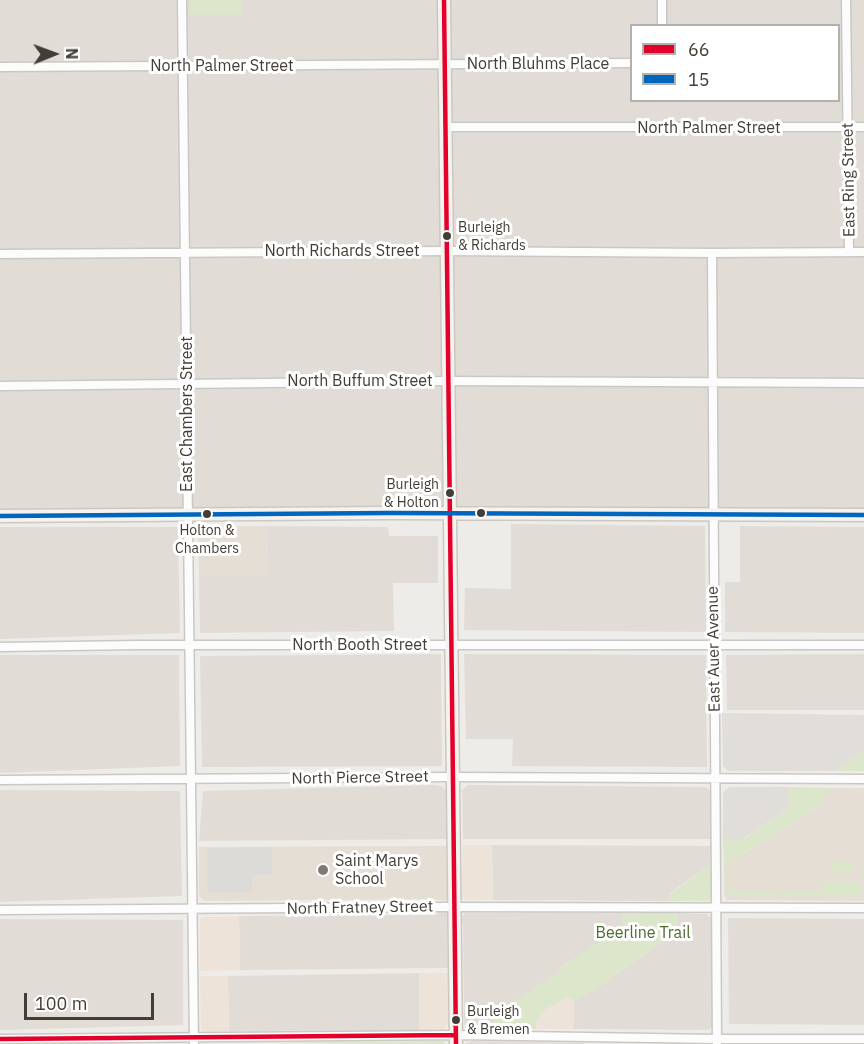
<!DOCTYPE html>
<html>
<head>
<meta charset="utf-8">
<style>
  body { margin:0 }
  #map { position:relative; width:864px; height:1044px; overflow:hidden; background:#eeece8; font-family:"IBM Plex Sans",sans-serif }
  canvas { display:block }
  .legend { position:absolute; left:630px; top:24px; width:210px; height:78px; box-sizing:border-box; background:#fff; border:2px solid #b3b1ae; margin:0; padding:8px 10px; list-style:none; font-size:18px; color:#423d35 }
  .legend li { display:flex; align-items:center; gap:12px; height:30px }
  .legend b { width:30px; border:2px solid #b3b1ae }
  .north { position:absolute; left:24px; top:24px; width:60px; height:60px; -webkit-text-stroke:4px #fff; paint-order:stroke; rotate:89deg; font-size:16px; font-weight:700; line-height:24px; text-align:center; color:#423d35 }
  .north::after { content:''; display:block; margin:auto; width:21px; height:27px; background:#423d35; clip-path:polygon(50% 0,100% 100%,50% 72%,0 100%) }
  .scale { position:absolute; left:24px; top:993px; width:130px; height:27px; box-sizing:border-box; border:3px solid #423d35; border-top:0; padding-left:8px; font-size:18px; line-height:21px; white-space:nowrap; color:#423d35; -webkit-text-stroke:4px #fff; paint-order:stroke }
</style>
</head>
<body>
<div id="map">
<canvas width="864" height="1044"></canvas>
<ul class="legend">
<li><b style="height:8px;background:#e4002b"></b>66</li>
<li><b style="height:8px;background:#0065bd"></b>15</li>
</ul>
<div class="north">N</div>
<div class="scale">100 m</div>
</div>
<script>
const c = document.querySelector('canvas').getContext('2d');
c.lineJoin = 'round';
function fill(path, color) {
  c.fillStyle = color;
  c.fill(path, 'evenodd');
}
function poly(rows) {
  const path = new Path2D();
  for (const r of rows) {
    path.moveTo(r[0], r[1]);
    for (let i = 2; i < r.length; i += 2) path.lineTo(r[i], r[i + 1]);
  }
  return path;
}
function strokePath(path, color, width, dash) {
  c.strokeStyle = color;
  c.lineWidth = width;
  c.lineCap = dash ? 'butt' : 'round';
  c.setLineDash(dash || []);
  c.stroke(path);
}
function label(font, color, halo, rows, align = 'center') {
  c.font = font + ' "IBM Plex Sans",sans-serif';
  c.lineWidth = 6;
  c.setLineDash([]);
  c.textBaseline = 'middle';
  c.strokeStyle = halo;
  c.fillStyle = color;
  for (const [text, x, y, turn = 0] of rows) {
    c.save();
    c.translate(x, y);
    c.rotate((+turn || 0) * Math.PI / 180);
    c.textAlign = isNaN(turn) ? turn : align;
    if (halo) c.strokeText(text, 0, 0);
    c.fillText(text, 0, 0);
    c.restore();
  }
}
const residential = poly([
  [0,0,864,0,864,509,0,513],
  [632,26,838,26,838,100,632,100],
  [511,524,705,526,706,632,464,630,465,588,511,589],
  [266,526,388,527,389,536,438,536,438,583,393,583,394,631,200,633,199,575,267,574],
  [740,526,864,527,864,633,725,632,725,582,740,582],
  [0,527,178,527,180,633,0,639],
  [441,654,442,766,202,767,200,656],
  [464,654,706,655,707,767,512,766,513,739,466,739],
  [864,654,864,710,727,710,726,655],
  [0,655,179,655,180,766,0,773],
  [433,785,442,786,446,791,447,839,199,841,203,791],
  [468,785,706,787,711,791,712,839,463,839,462,790],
  [0,790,180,791,182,896,0,902],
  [492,845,710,846,712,847,712,863,669,894,669,901,493,900],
  [439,912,446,912,449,916,450,923,447,926,448,968,240,970,239,916,436,915],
  [465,913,622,913,623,928,560,968,558,973,494,1022,494,1029,469,1029,466,1028,464,1023,463,925,461,922,461,918],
  [678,913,707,914,712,919,712,1027,708,1030,574,1029,574,1001,599,987,676,932],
  [728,918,864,919,864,1025,729,1024],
  [0,919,183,920,183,1025,0,1030],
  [419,973,419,1030,229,1031,228,976]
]);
const commercial = poly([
  [463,845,492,845,493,900,461,899],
  [239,916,240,970,200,971,200,919,204,917],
  [419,973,448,973,448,1023,444,1029,419,1030],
  [200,976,228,976,229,1031,205,1031,201,1029],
  [569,997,574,1001,574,1029,536,1029,537,1019,545,1010]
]);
const industrial = poly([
  [722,713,864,715,864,751,836,771,728,771,723,766],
  [729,787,789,787,790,807,742,840,723,840,723,792],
  [471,1041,584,1043,584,1044,464,1044]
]);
const education = poly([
  [198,526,266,526,267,574,199,575],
  [829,788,864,788,864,901,726,900,724,895,724,863,730,862,816,809,829,791],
  [446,846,447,893,449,897,445,901,435,899,205,901,199,896,199,847]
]);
const green = poly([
  [190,0,242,0,242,15,190,15],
  [864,751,864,771,836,771],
  [789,787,829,788,829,791,816,809,728,863,730,867,730,892,776,892,776,896,730,896,728,894,727,863,724,863,723,840,743,840,790,807],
  [840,860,851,862,853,865,852,875,846,876,843,872,834,873,831,865],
  [712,863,712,896,709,901,669,901,669,895],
  [824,881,859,881,862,884,862,896,782,896,782,892,823,892],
  [622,913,678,913,677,932,599,987,574,1001,569,997,564,999,545,1010,537,1019,536,1029,494,1029,494,1022,500,1011,557,973,560,968,622,928],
  [442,1041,447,1044,254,1043]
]);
const parking = poly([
  [272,847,272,875,252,875,252,892,207,892,207,848]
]);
const street = poly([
  [182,0,194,1044],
  [662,0,662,26],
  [846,0,849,252],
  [0,67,632,63],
  [445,127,864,127],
  [712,253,717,1044],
  [0,254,447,251,712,253,864,252],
  [0,386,448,381,864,383],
  [0,647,138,645,864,645],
  [0,780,453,777,864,779],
  [0,910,445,907,864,908],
  [0,1039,456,1035,717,1039,864,1039]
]);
const secondary = poly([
  [444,0,456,1044],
  [0,516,389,513,864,515]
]);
const bus1 = poly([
  [444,0,456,1044],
  [0,1039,456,1035]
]);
const bus2 = poly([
  [0,516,389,513,864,515]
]);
const markers = [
  [447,236,5,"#423d35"],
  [450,493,5,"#423d35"],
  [481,513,5,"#423d35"],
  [207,514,5,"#423d35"],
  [323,870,6,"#7e7a74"],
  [456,1020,5,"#423d35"]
];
const busNames = [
  ["Burleigh",458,228],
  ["& Richards",458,246],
  ["Burleigh",439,485,"right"],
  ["& Holton",439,503,"right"],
  ["Holton &",207,531,"center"],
  ["Chambers",207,549,"center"],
  ["Burleigh",467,1012],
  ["& Bremen",467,1030]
];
const streetNames = [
  ["North Bluhms Place",538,64],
  ["North Palmer Street",222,66],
  ["North Palmer Street",709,128],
  ["East Ring Street",849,180,-91],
  ["North Richards Street",342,251],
  ["North Buffum Street",360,381],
  ["East Chambers Street",187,414,-90],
  ["North Booth Street",360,645],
  ["East Auer Avenue",714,649,-91],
  ["North Pierce Street",360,778,-1],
  ["North Fratney Street",360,908,-1]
];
const poiNames = [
  ["Saint Marys",335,861],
  ["School",335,879]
];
const parkNames = [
  ["Beerline Trail",643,933]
];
fill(residential, '#e1ddd6');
fill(commercial, '#ede3d9');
fill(industrial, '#e1ddd9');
fill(education, '#e4ded4');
fill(green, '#dce6ca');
fill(parking, '#dddbd8');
strokePath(street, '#cac8c4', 11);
strokePath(secondary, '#ccc8c0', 15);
strokePath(street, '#fcfcfc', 8);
strokePath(secondary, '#f5f3ef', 12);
strokePath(bus1, '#e4002b', 4.5);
strokePath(bus2, '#0065bd', 4.5);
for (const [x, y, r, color] of markers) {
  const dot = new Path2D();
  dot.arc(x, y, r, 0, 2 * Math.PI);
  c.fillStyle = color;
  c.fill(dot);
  strokePath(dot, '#fff', 2);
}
label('14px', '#423d35', '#fff', busNames, 'left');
label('16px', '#423d35', '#fff', streetNames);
label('16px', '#423d35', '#fff', poiNames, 'left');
label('16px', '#4a6e2f', '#fff', parkNames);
</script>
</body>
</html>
